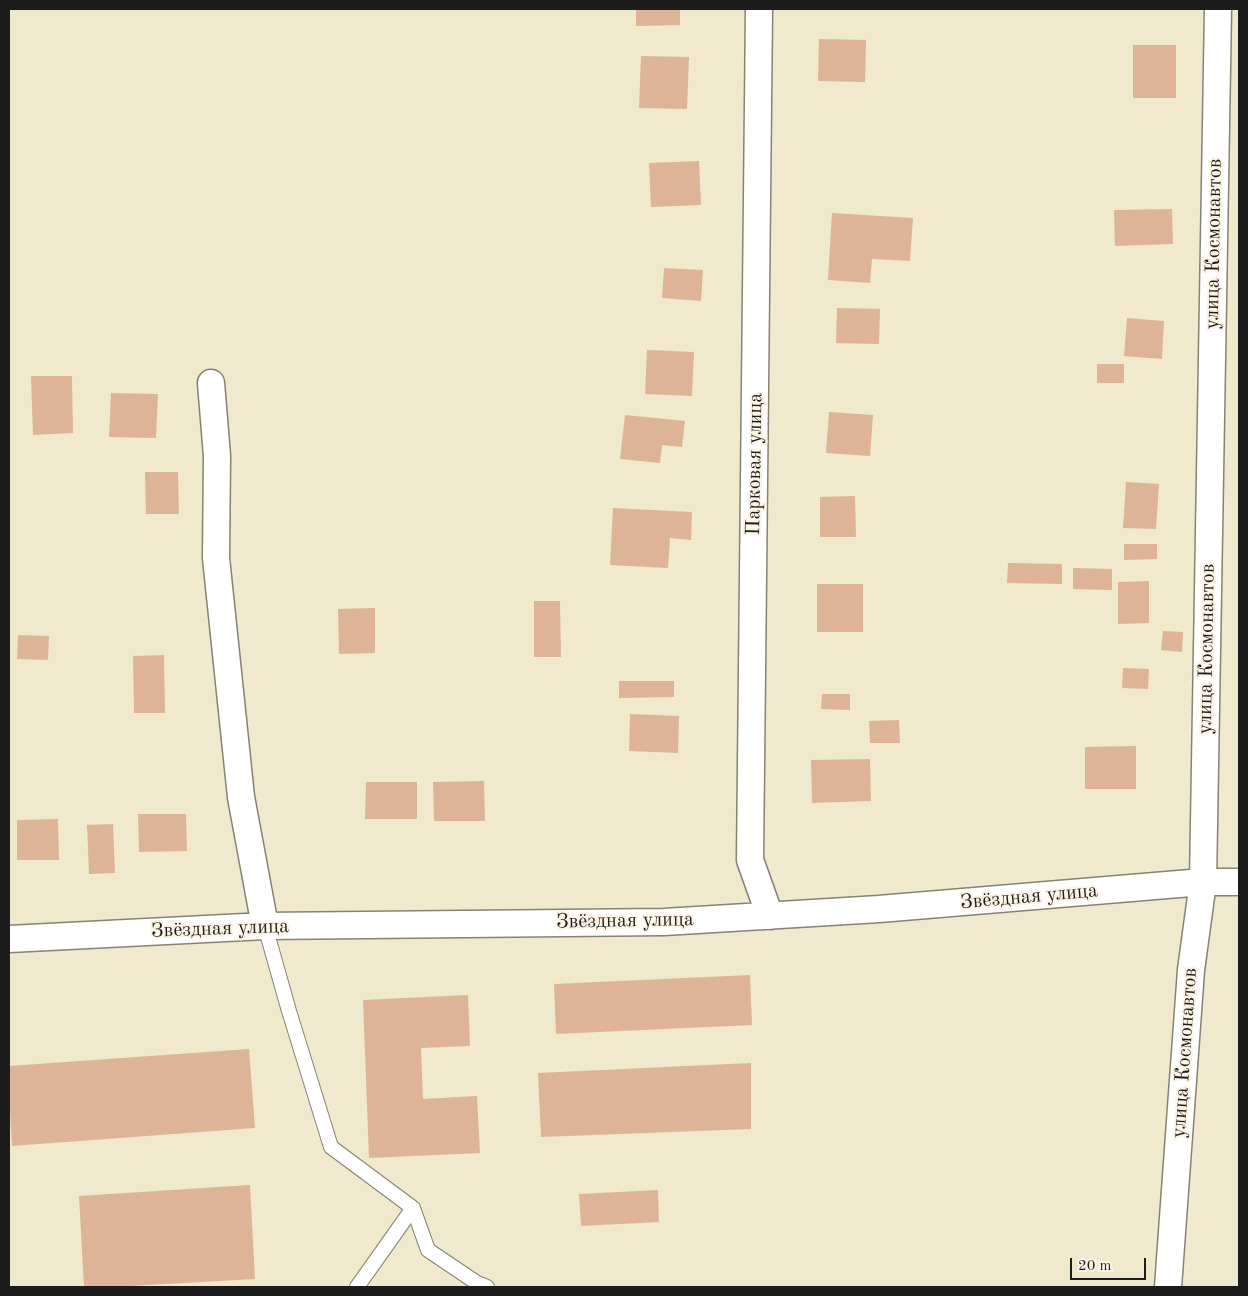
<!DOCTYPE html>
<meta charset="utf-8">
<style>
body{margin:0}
#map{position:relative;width:1248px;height:1296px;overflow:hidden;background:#f0e9cd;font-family:"Old Standard TT",serif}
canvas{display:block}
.frame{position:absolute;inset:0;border:10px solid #1c1c1c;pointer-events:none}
.scale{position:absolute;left:1070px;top:1258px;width:76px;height:22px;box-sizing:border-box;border:2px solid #1c1c1c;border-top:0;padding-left:6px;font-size:15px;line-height:18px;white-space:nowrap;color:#1c1c1c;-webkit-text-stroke:4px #fcf5e5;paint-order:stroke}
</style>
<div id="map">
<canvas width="1248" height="1296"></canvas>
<div class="frame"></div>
<div class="scale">20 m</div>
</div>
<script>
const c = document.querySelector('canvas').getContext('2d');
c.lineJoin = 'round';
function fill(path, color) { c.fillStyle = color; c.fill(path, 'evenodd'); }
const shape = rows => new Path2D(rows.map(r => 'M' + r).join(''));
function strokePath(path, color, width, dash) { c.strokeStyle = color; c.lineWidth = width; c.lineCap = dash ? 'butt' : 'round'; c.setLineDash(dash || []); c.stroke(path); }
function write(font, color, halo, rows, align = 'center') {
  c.font = font + ' "Old Standard TT",serif'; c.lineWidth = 4.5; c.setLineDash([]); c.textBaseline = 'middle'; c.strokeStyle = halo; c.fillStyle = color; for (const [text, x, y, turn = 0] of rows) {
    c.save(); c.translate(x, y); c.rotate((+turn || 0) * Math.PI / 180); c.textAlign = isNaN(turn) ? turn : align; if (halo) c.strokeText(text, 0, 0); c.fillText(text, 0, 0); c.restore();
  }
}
fill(shape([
 [636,9,680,9,680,25,636,26],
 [819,39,866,40,865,82,818,81],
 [1133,45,1176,45,1176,98,1133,98],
 [641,56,689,57,687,109,639,108],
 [699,161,701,205,651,207,649,163],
 [1172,209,1173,244,1115,246,1114,210],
 [832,213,913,218,910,261,872,259,870,283,828,280],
 [664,268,703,270,701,301,662,298],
 [837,308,880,309,879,344,836,343],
 [1127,318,1164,321,1162,359,1124,356],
 [647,350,694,352,692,396,645,394],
 [1097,364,1124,364,1124,383,1097,383],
 [31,376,72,376,73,433,33,435],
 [111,393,158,394,156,438,109,437],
 [829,412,873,415,870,456,826,453],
 [625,415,685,421,682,447,662,445,660,463,620,459],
 [145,472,178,472,179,514,146,514],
 [1126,482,1159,484,1156,529,1123,528],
 [855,496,856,537,820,537,820,497],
 [613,508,692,512,691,540,670,538,668,568,610,565],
 [1124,544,1157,544,1157,559,1124,560],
 [1008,563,1062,564,1062,584,1007,583],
 [1073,568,1112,569,1112,590,1073,589],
 [1149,581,1149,623,1118,624,1118,582],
 [817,584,863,584,863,632,817,632],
 [534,601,560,601,561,657,534,657],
 [375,608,375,653,339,654,338,609],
 [1163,631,1183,632,1182,652,1161,650],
 [18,635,49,636,48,660,17,659],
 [164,655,165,713,134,713,133,656],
 [1123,668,1149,669,1148,689,1122,688],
 [619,681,674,681,674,697,619,698],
 [822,694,850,694,850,710,821,709],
 [630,714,679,716,678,753,629,751],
 [899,720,900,743,870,743,869,721],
 [1136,746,1136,789,1085,789,1085,747],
 [870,759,871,801,812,803,811,760],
 [484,781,485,821,434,821,433,782],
 [366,782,417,782,417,819,365,819],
 [138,814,186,814,187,851,139,852],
 [58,819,59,860,17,860,17,820],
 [113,824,115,873,89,874,87,825],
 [750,975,752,1025,556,1034,554,984],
 [468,995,470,1046,421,1048,423,1099,477,1096,480,1153,369,1158,363,1000],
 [249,1049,255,1128,12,1146,9,1094,9,1066],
 [751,1063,751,1129,541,1137,538,1073],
 [250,1185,255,1279,112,1287,84,1287,79,1196],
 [658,1190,659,1222,581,1226,579,1194]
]), '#ddb498');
const lane = shape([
 [265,926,289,1011,331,1147,413,1208,428,1250,477,1283,487,1287],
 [357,1287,413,1208]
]);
const street = shape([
 [759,9,750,860,770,916],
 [211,383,217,456,216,558,241,797,265,926],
 [9,939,265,926,664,922,879,909,1203,882,1239,882],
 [1168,1287,1191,970,1203,882,1218,9]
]);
strokePath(lane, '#868274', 16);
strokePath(street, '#868274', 29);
strokePath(lane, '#fff', 14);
strokePath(street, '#fff', 26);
write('20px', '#1c1c1c', '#fcf5e5', [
 ["улица Космонавтов",1214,244,-89],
 ["Парковая улица",755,464,-89],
 ["улица Космонавтов",1207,649,-89],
 ["Звёздная улица",1029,897,-5],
 ["Звёздная улица",625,921,-1],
 ["Звёздная улица",220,929,-2],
 ["улица Космонавтов",1185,1053,-86]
]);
</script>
